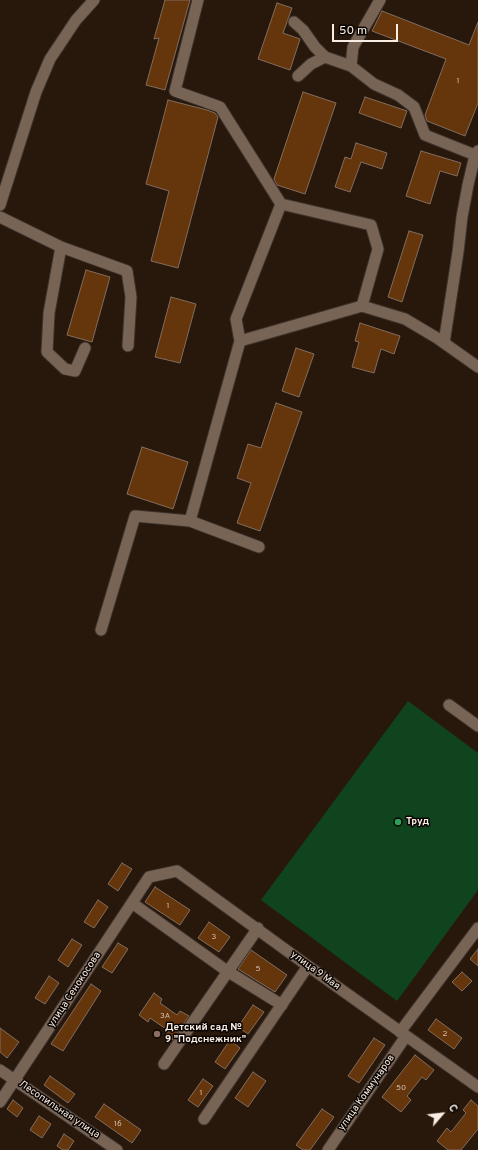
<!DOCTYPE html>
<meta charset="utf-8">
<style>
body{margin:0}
#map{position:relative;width:478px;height:1150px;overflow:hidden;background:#27180b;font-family:Overpass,sans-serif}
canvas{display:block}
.north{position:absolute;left:422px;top:1094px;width:40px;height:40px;-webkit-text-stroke:3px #0b0502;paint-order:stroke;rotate:62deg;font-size:11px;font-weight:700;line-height:16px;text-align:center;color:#f8ede4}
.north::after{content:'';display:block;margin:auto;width:14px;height:18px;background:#f8ede4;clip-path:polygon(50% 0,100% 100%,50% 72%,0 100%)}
.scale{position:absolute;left:332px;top:24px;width:66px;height:18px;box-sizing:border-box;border:2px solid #f8ede4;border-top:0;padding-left:5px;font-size:12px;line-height:14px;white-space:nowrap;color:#f8ede4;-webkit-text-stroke:3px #0b0502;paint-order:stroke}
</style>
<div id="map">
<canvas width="478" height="1150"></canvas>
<div class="north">С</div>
<div class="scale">50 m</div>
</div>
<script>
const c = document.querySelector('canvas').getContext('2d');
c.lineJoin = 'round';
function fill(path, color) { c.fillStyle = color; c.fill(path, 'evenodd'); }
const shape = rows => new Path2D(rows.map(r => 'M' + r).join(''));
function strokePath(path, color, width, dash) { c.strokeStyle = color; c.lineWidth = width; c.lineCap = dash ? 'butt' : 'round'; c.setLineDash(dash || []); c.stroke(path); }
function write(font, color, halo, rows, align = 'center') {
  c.font = font + ' Overpass,sans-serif'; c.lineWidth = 3; c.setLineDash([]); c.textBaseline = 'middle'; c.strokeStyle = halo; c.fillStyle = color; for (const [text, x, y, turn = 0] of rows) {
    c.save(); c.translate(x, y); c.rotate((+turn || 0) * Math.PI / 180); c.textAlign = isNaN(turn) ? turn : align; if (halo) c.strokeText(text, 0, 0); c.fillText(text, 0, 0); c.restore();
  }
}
fill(shape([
 [408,701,478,753,478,890,397,1001,261,900]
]), '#10441e');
const building = shape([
 [165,0,190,0,165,90,146,85,159,38,154,39,165,0],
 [277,3,292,8,283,33,300,39,290,70,258,59,277,3],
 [382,11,469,45,478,22,478,103,465,136,427,121,425,115,446,59,372,31,382,11],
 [303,92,336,103,305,194,277,185,274,179,303,92],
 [365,97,407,111,401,128,359,113,365,97],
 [168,100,207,110,215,113,218,117,178,268,151,261,169,191,146,184,168,100],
 [356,143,387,153,382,169,361,162,350,192,335,187,345,157,351,159,356,143],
 [421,151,461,163,457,176,440,171,430,204,406,196,421,151],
 [409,231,423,235,402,302,388,297,409,231],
 [86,270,110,277,92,342,67,335,86,270],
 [171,297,196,304,180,363,155,357,171,297],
 [360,323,400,336,394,354,381,349,374,373,352,367,359,342,355,341,360,323],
 [296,348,314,354,299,397,282,391,296,348],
 [276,403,302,412,260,531,237,523,251,483,237,478,248,444,261,448,276,403],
 [142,447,188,462,173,509,127,494,142,447],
 [122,863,132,869,118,891,108,884,122,863],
 [155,887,190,910,180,925,145,902,155,887],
 [98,900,108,907,94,928,84,922,98,900],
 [209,922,230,937,219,952,198,938,209,922],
 [72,939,82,945,68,967,58,960,72,939],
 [118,943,128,949,112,973,102,967,118,943],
 [478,949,478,966,470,959,478,949],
 [251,950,287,975,275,992,238,969,251,950],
 [462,972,472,981,462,991,452,982,462,972],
 [49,976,59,983,45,1004,35,998,49,976],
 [91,984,101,991,63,1051,51,1044,91,984],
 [154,993,162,999,160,1003,177,1015,180,1011,189,1016,172,1040,166,1035,169,1031,150,1018,148,1022,139,1015,154,993],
 [253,1005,264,1012,248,1034,238,1027,253,1005],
 [436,1019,462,1038,454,1049,428,1030,436,1019],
 [0,1028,19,1042,7,1058,0,1052,0,1028],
 [374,1038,385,1045,359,1083,348,1076,374,1038],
 [230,1040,240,1048,225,1069,215,1062,230,1040],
 [415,1055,434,1070,426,1080,422,1077,407,1096,411,1100,401,1112,382,1097,415,1055],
 [253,1072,266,1081,248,1107,235,1098,253,1072],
 [50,1076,75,1094,68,1103,44,1085,50,1076],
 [203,1079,213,1086,198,1107,188,1100,203,1079],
 [13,1100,23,1108,17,1117,7,1109,13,1100],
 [471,1100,478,1106,478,1129,461,1150,448,1150,437,1141,447,1128,451,1132,466,1113,463,1110,471,1100],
 [104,1104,141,1130,132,1143,95,1117,104,1104],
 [322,1109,334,1117,310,1150,303,1150,296,1145,322,1109],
 [39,1116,51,1124,42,1138,30,1130,39,1116],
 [64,1134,74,1141,68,1150,63,1150,57,1146,64,1134]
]);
fill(building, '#65350c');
strokePath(building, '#826d5f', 1);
const minor = shape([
 [198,0,175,91,220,107,281,204,236,319,240,341],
 [380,0,353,47,351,66,374,84,398,95,414,107,425,135,475,155],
 [294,22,303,30,315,47,325,57],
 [298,76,311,64,325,57,351,66],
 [281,204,371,225,378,249,362,306],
 [0,205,36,92,50,59,76,20,94,0],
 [0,217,61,247,127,271,131,297,128,346],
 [61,247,49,313,47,352,65,369,75,371,85,348],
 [444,343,458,252,462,217,468,185,475,155,478,151],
 [259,547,190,521,240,341,362,306,405,319,437,338,478,367],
 [101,630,135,516,190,521],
 [449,705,478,726],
 [132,903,227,971,282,1005],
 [400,1032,478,928],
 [164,1064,258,928],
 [0,1070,117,1150],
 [0,1102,149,877,177,871,308,966,478,1087],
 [204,1119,308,966],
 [328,1150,406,1036]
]);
strokePath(minor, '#3e332e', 13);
strokePath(minor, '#786455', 11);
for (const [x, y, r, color] of [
 [398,822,4,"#2e9e5b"],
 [157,1034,4,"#8d6e63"]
]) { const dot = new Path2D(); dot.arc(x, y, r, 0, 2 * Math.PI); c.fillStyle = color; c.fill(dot); strokePath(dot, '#0b0502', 1.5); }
write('8px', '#d3bfae', null, [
 ["1",458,81],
 ["1",168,906],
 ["3",214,937],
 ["5",258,969],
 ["3А",165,1016],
 ["2",445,1034],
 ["50",401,1088],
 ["1",201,1093],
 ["16",118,1124]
]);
write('bold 10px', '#f8ede4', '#0b0502', [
 ["Труд",406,822],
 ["Детский сад №",165,1028],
 ["9 \"Подснежник\"",165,1040]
], 'left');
write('10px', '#f8ede4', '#0b0502', [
 ["улица 9 Мая",315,971,36],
 ["улица Сенокосова",75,990,-57],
 ["улица Коммунаров",367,1093,-55],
 ["Лесопильная улица",59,1110,34]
]);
</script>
